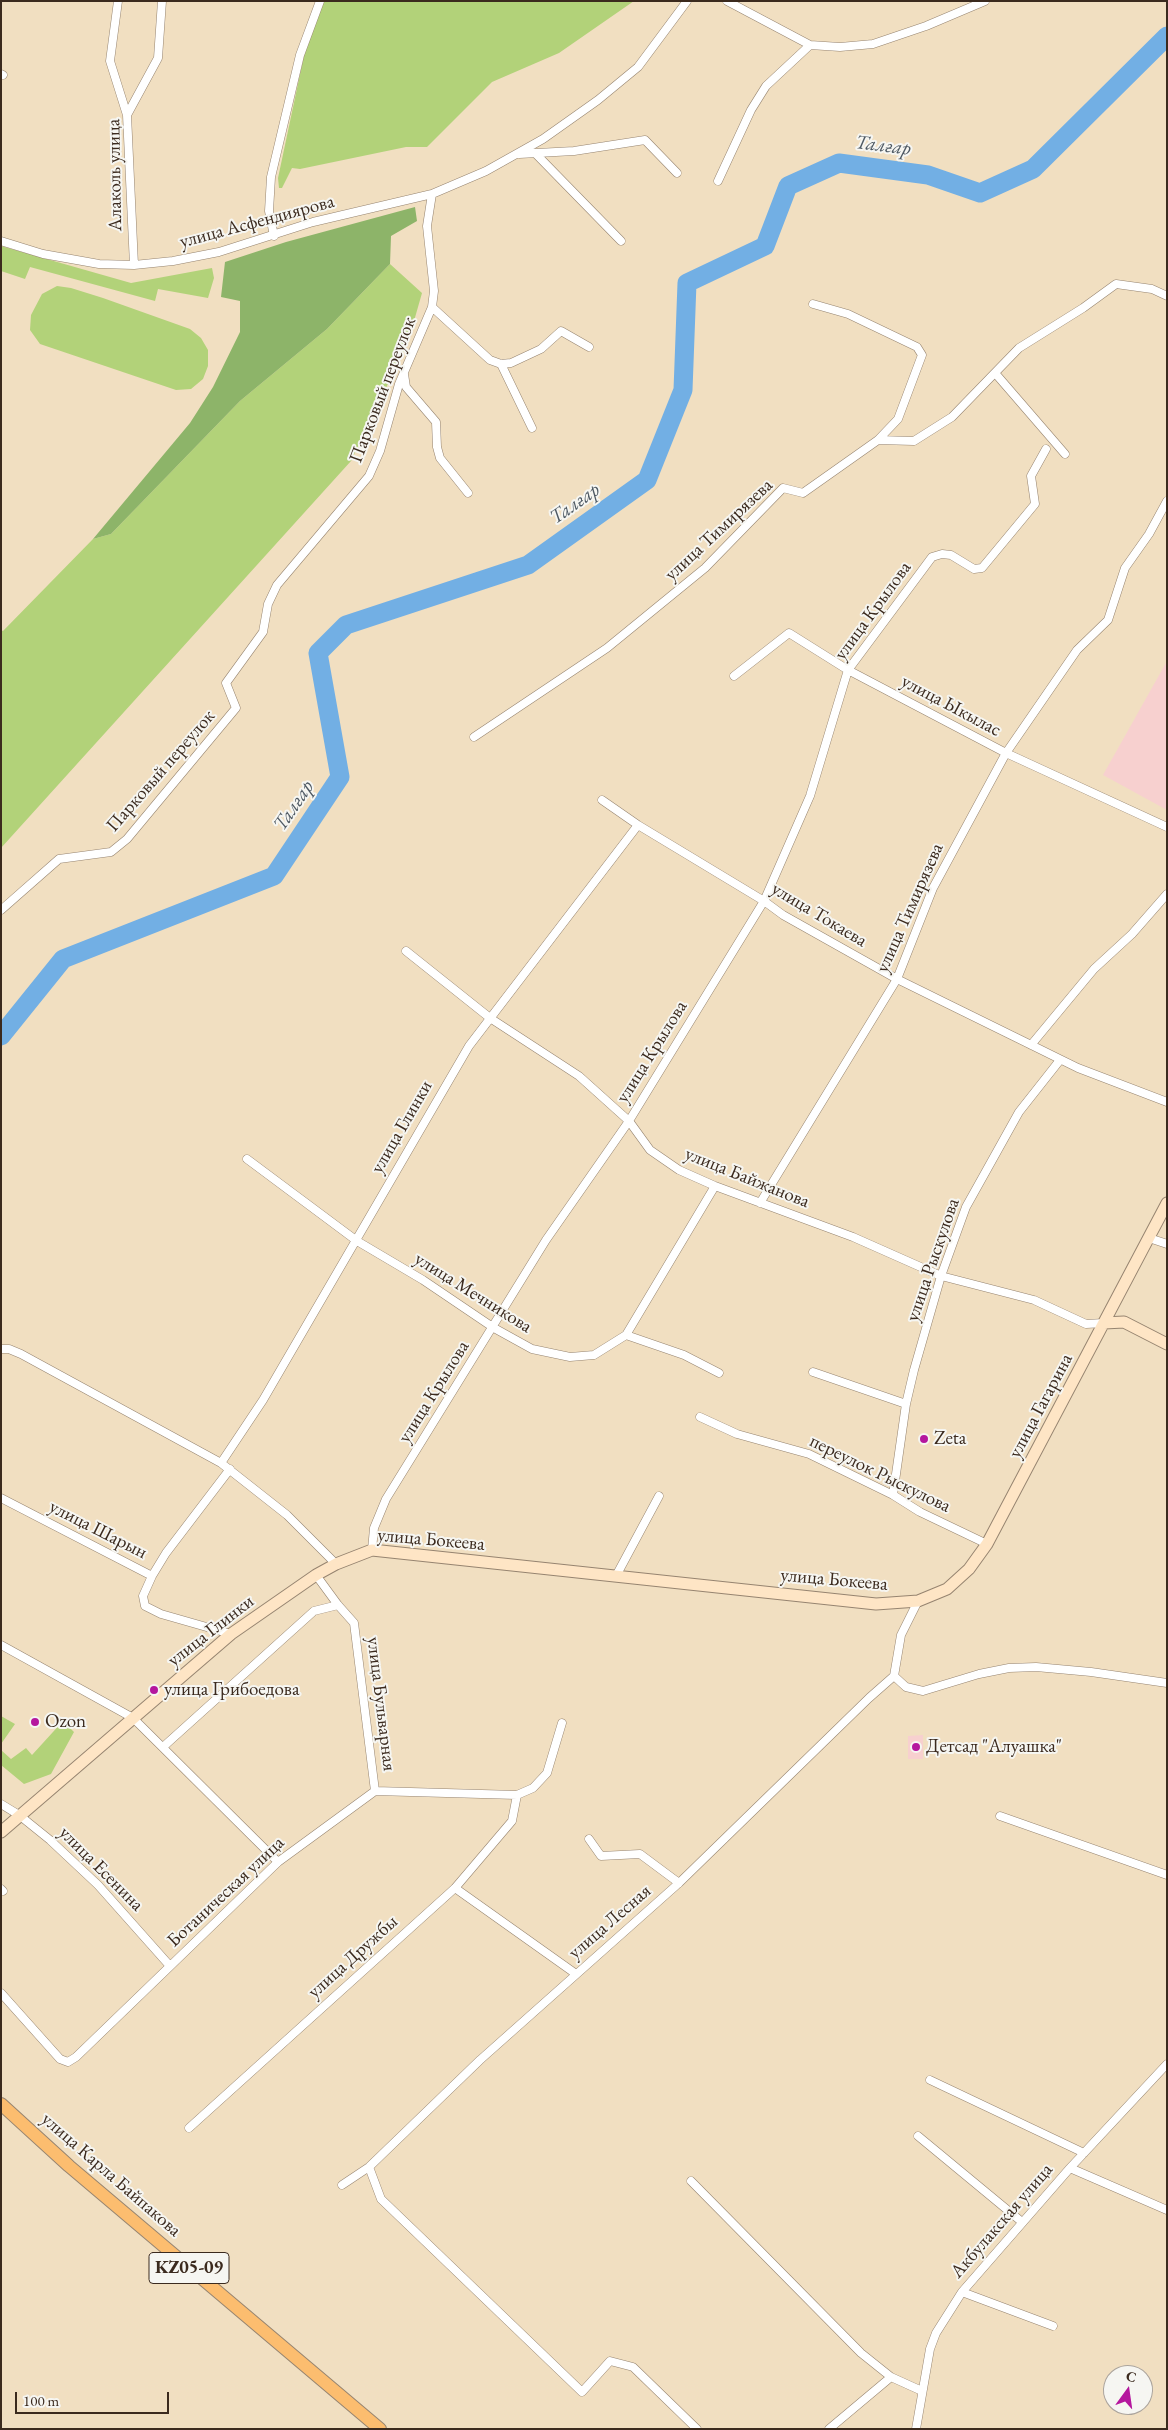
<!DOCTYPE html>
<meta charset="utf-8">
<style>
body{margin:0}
#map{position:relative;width:1168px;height:2430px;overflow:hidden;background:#f1dfc1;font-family:"EB Garamond",serif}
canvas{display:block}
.frame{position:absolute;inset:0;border:2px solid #3b2a1e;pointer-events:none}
.north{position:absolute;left:1103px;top:2365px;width:50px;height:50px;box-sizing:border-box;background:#f6f6f2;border:1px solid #aba49d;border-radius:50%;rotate:14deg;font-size:14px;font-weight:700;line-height:20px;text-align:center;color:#3b2a1e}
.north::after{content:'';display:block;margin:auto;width:18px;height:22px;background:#b5179e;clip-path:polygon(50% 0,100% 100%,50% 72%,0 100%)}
.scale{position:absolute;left:15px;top:2392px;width:154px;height:22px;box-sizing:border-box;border:2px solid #3b2a1e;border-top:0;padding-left:6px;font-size:15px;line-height:18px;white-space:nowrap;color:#3b2a1e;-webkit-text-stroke:4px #f6f6f2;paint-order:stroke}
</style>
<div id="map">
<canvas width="1168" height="2430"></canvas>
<div class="frame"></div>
<div class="north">С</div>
<div class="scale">100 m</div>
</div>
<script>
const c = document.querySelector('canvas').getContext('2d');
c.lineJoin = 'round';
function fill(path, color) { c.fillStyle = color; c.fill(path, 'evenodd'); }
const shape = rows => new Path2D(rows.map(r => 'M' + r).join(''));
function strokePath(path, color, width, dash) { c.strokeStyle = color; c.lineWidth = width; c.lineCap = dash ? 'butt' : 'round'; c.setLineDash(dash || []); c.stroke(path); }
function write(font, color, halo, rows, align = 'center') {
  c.font = font + ' "EB Garamond",serif'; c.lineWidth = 4; c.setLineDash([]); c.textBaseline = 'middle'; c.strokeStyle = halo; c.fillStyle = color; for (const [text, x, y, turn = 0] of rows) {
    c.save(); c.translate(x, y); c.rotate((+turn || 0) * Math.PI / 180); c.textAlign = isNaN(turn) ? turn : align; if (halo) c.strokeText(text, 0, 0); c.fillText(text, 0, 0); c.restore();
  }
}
fill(shape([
 [1167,661,1167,810,1103,775],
 [923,1735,923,1759,908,1759,908,1736]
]), '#f7d0cf');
fill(shape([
 [321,1,634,1,559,53,492,82,427,147,406,147,300,169,292,168,282,188,279,188,278,178,306,46],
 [1,246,131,283,212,268,214,278,208,298,158,289,155,301,30,267,25,279,1,271],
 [390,264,422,293,408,342,351,461,1,848,1,630,3,631,93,539,111,534,240,401,327,329],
 [57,286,71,288,103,298,190,329,201,338,208,350,208,366,203,379,191,389,176,390,40,344,30,330,31,315,42,294],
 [1,1716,15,1724,1,1744],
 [63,1721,74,1732,51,1774,24,1784,1,1765,1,1750,11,1759,26,1748,32,1755]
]), '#b2d279');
fill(shape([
 [415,207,417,221,391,236,390,264,327,329,240,401,111,534,93,539,190,423,213,387,240,332,240,301,221,297,225,262,286,242]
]), '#8db469');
strokePath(shape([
 [1,1036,63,959,274,876,340,777,318,653,346,625,528,565,647,480,683,390,687,283,765,246,788,186,839,163,928,175,980,193,1033,169,1167,36]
]), '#72afe4', 19);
const street = shape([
 [118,1,110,61,127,115],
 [727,1,810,45,840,47,873,44,926,26,985,1],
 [1,74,3,75],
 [535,153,621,241],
 [519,154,574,151,645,140,677,173],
 [718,181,751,110,766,86,810,45],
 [274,236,269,211,271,177,300,55,320,1],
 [1,241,43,254,99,264,134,265,173,261,219,252,313,222,432,194,486,171,543,139,598,100,638,67,687,1],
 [134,265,127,115,158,58,162,1],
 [813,304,848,314,917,347,922,355,898,419,878,440],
 [432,307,490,360,501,364,511,363,541,349,561,331,589,347],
 [501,364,532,428],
 [995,373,1065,454],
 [404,374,406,387,436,422,437,447,440,458,468,493],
 [734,676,789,633,848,670,1006,753,1167,827],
 [474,737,607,648,705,568,783,488,803,493,878,440,914,441,952,417,1019,348,1083,308,1116,284,1152,289,1167,296],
 [602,800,638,825,764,901,783,915,897,979,1078,1068,1167,1102],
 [1,910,59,859,111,852,127,839,236,708,226,683,263,632,268,604,277,585,369,476,380,451,399,384,432,307,434,291,427,226,432,194],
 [406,951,490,1018,579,1076,629,1121,650,1150,679,1170,715,1186,853,1237,941,1276,1034,1300,1086,1324,1104,1323],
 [1031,1045,1094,969,1132,934,1167,894],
 [247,1159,357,1241,423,1280,494,1328,532,1349,570,1357,594,1355,626,1335,715,1186],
 [760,1203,897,979,933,888,1006,753,1077,650,1108,620,1125,568,1149,534,1167,501],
 [1149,1238,1167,1244],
 [626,1335,684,1355,719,1373],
 [1,1349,9,1349,21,1354,221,1463,287,1515,336,1564],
 [813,1372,906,1404],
 [700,1417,737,1434,809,1454,893,1495,920,1512,987,1544],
 [221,1463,263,1400,469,1046,638,825],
 [230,1469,166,1553,152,1576,143,1596,145,1606,161,1614,231,1634],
 [893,1495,906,1404,914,1370,941,1276,966,1207,1019,1112,1060,1060],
 [1,1498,152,1576],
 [372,1550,374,1528,386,1499,546,1240,629,1121,764,901,810,796,848,670,932,557,942,554,951,555,974,569,982,568,1035,504,1031,476,1046,449],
 [316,1575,338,1605,354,1623,375,1791],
 [616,1576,659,1496],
 [918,1601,901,1635,894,1676,906,1687,923,1691,979,1674,1009,1668,1036,1667,1091,1672,1167,1683],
 [1,1645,133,1718,278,1862],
 [163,1747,314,1611,338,1605],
 [1,1804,19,1815,50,1840,98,1885,170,1966],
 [1000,1816,1167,1875],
 [589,1839,601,1856,640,1854,679,1883],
 [455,1888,576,1974],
 [1,1889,3,1891],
 [1,1993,60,2059,68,2062,76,2057,278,1862,375,1791,517,1795,533,1788,547,1773,562,1723],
 [930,2080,1084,2153],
 [189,2128,455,1888,512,1821,517,1795],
 [918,2136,1022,2222],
 [369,2167,381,2199,582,2392,610,2361,633,2367,697,2429],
 [1070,2168,1167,2210],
 [691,2181,861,2353,891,2377,922,2391],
 [342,2185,369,2167,480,2060,679,1883,869,1698,894,1676],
 [962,2292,1053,2326],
 [829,2429,891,2377],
 [916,2429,930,2349,936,2333,962,2292,1070,2168,1167,2064]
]);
const secondary = shape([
 [1104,1323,1124,1322,1167,1344],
 [1,1832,231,1634,316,1575,336,1564,372,1550,876,1604,918,1601,947,1589,969,1569,987,1544,1167,1203]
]);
const primary = shape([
 [1,2104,69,2166,380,2429]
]);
strokePath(street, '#968470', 9);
strokePath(secondary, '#968470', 13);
strokePath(primary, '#968470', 14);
strokePath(street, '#fff', 8);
strokePath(secondary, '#fee5c5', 11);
strokePath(primary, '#fcbd6f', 12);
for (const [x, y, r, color] of [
 [924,1439,5,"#b5179e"],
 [154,1690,5,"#b5179e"],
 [35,1722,5,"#b5179e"],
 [916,1747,5,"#b5179e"]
]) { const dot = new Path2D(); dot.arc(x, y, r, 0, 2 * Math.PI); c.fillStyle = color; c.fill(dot); strokePath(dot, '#f6f6f2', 2); }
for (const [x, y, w] of [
 [189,2268,80]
]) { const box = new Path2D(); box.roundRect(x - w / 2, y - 15.5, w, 31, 4); c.fillStyle = '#f6f6f2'; c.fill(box); strokePath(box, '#3b2a1e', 1); }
write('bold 18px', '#3b2a1e', null, [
 ["KZ05-09",189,2268]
]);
write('19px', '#3b2a1e', '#f6f6f2', [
 ["Алаколь улица",115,175,-91],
 ["улица Асфендиярова",257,222,-15],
 ["Парковый переулок",383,390,-69],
 ["улица Тимирязева",719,530,-43],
 ["улица Крылова",873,611,-54],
 ["улица Ыкылас",951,706,28],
 ["Парковый переулок",161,771,-49],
 ["улица Тимирязева",910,908,-66],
 ["улица Токаева",819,915,31],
 ["улица Крылова",652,1052,-58],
 ["улица Глинки",402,1127,-60],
 ["улица Байжанова",747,1178,22],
 ["улица Рыскулова",933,1260,-71],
 ["улица Мечникова",473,1293,32],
 ["улица Крылова",434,1392,-58],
 ["улица Гагарина",1041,1406,-62],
 ["переулок Рыскулова",880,1474,26],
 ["улица Шарын",98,1530,27],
 ["улица Бокеева",431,1540,5],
 ["улица Бокеева",834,1580,5],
 ["улица Глинки",211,1631,-38],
 ["улица Бульварная",381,1704,83],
 ["улица Есенина",101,1869,45],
 ["Ботаническая улица",226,1892,-43],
 ["улица Лесная",610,1922,-41],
 ["улица Дружбы",353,1957,-42],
 ["улица Карла Байпакова",111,2175,41],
 ["Акбулакская улица",1002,2221,-49]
]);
write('19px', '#3b2a1e', '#f6f6f2', [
 ["Zeta",934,1439],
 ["улица Грибоедова",164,1690],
 ["Ozon",45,1722],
 ["Детсад \"Алуашка\"",926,1747]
], 'left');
write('italic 20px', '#4e5963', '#f6f6f2', [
 ["Талғар",883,146,7],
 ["Талғар",575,504,-35],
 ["Талғар",294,806,-56]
]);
</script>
